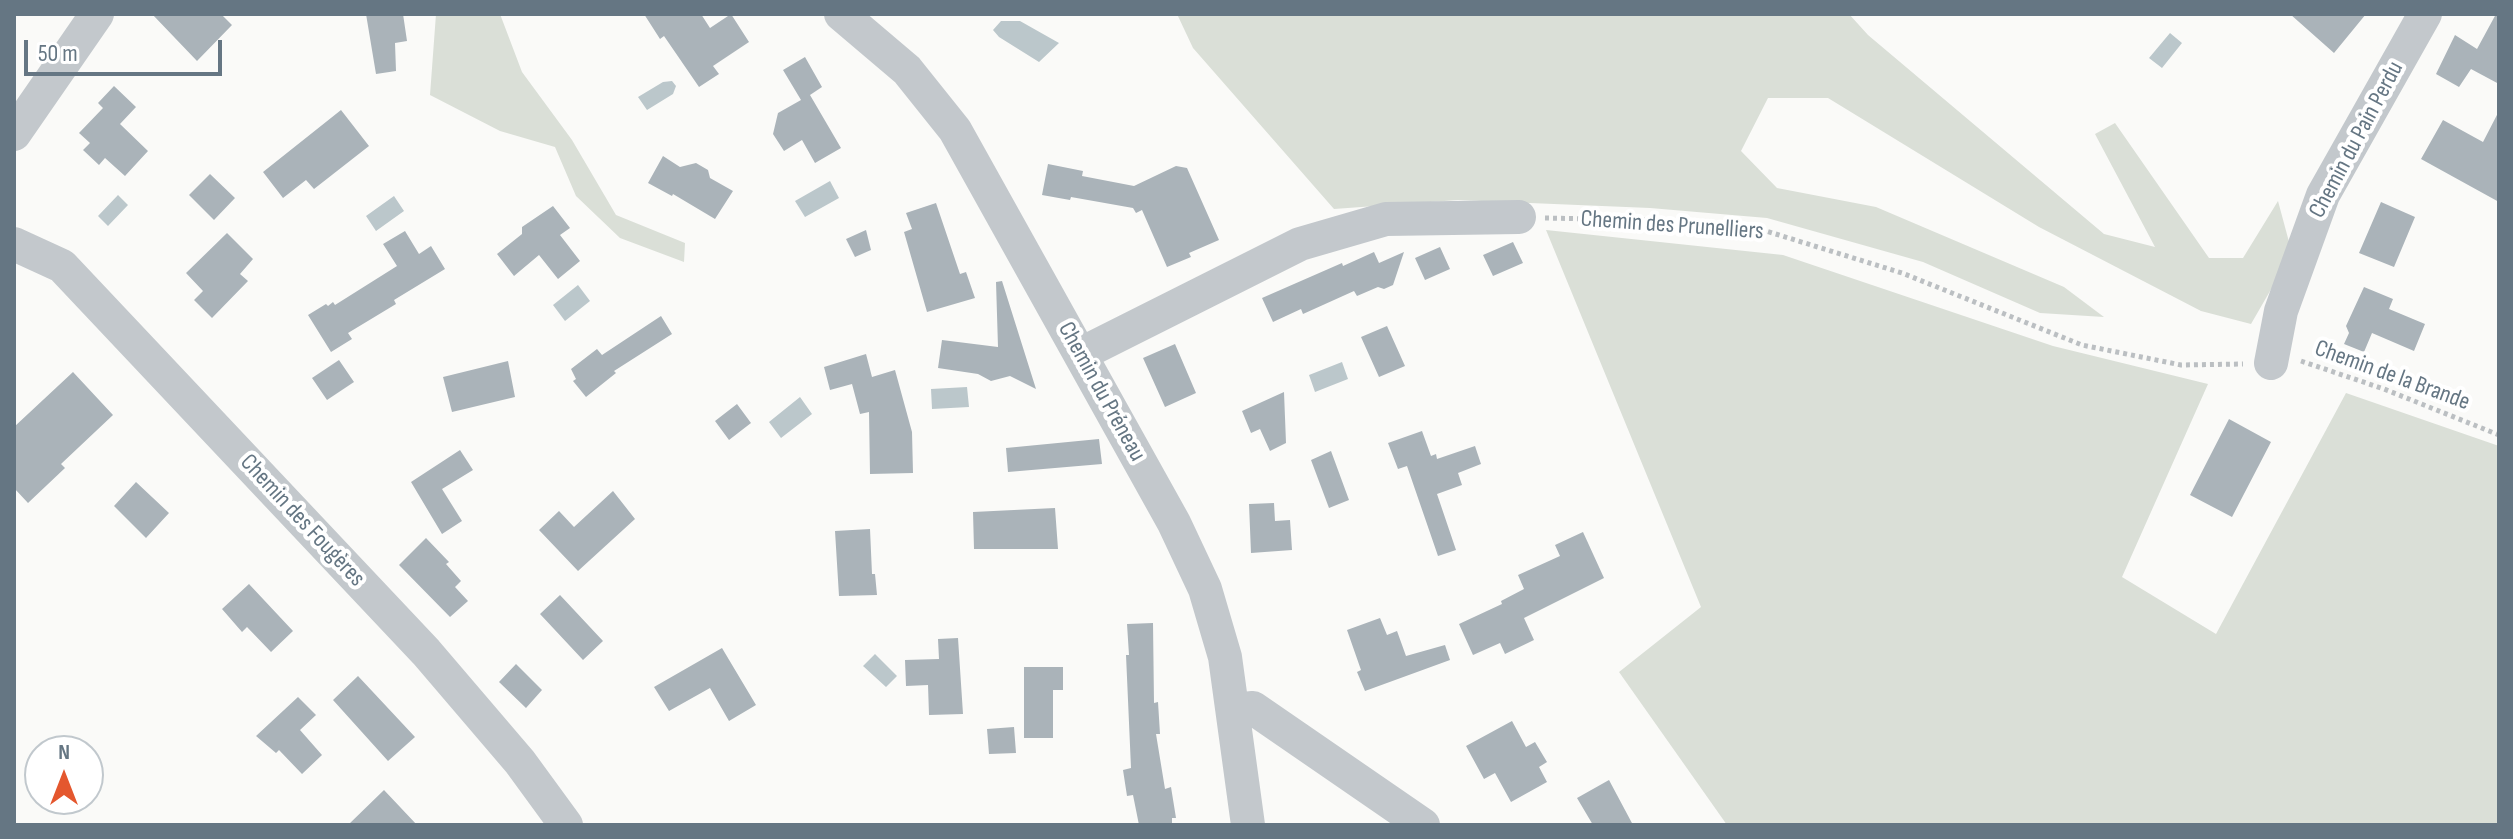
<!DOCTYPE html>
<meta charset="utf-8">
<style>
body{margin:0}
#map{position:relative;width:2513px;height:839px;overflow:hidden;background:#fafaf8;font-family:"Sofia Sans Condensed",sans-serif}
canvas{display:block}
.frame{position:absolute;inset:0;border:16px solid #657683;pointer-events:none}
.north{position:absolute;left:24px;top:735px;width:80px;height:80px;box-sizing:border-box;background:#fff;border:2px solid #c1c8cd;border-radius:50%;rotate:0deg;font-size:22px;font-weight:700;line-height:32px;text-align:center;color:#657683}
.north::after{content:'';display:block;margin:auto;width:28px;height:36px;background:#e4572e;clip-path:polygon(50% 0,100% 100%,50% 72%,0 100%)}
.scale{position:absolute;left:24px;top:40px;width:198px;height:36px;box-sizing:border-box;border:4px solid #657683;border-top:0;padding-left:10px;font-size:24px;line-height:28px;white-space:nowrap;color:#657683;-webkit-text-stroke:6px #fff;paint-order:stroke}
</style>
<div id="map">
<canvas width="2513" height="839"></canvas>
<div class="frame"></div>
<div class="north">N</div>
<div class="scale">50 m</div>
</div>
<script>
const c = document.querySelector('canvas').getContext('2d');
c.lineJoin = 'round';
function fill(path, color) { c.fillStyle = color; c.fill(path, 'evenodd'); }
const shape = rows => new Path2D(rows.map(r => 'M' + r).join(''));
function strokePath(path, color, width, dash) { c.strokeStyle = color; c.lineWidth = width; c.lineCap = dash ? 'butt' : 'round'; c.setLineDash(dash || []); c.stroke(path); }
function write(font, color, halo, rows, align = 'center') {
  c.font = font + ' "Sofia Sans Condensed",sans-serif'; c.lineWidth = 8; c.setLineDash([]); c.textBaseline = 'middle'; c.strokeStyle = halo; c.fillStyle = color; for (const [text, x, y, turn = 0] of rows) {
    c.save(); c.translate(x, y); c.rotate((+turn || 0) * Math.PI / 180); c.textAlign = isNaN(turn) ? turn : align; if (halo) c.strokeText(text, 0, 0); c.fillText(text, 0, 0); c.restore();
  }
}
fill(shape([
 [436,14,500,14,522,72,572,140,616,215,685,243,684,262,620,238,576,196,555,147,500,131,430,95],
 [1177,14,1849,14,1868,35,2104,234,2155,247,2095,134,2115,123,2209,258,2243,258,2278,201,2292,253,2251,324,2201,311,2039,227,1828,98,1768,98,1741,151,1777,188,1876,207,2064,287,2104,317,2040,313,1923,262,1767,218,1650,208,1458,200,1334,209,1193,48],
 [1546,230,1783,255,2053,346,2208,384,2122,577,2216,634,2346,393,2499,446,2499,825,1727,825,1619,672,1701,607]
]), '#dadfd7');
fill(shape([
 [1001,21,1020,21,1059,43,1039,62,999,37,993,30],
 [2170,33,2182,43,2162,68,2149,58],
 [672,81,676,86,673,94,647,110,638,97,663,82],
 [830,181,839,198,805,217,795,201],
 [118,195,128,205,108,226,98,216],
 [394,196,404,211,376,231,366,216],
 [578,285,590,301,565,321,553,305],
 [1342,362,1348,379,1315,392,1309,375],
 [967,387,969,407,932,409,931,389],
 [800,397,812,414,781,438,769,422],
 [875,654,897,676,886,687,863,666]
]), '#bbc7cb');
fill(shape([
 [152,14,221,14,232,25,197,61],
 [366,14,403,14,407,41,395,43,396,71,376,74],
 [644,14,701,14,710,28,731,14,749,42,713,66,719,74,699,87,664,36,660,39],
 [2290,14,2366,14,2334,53],
 [2496,14,2499,14,2499,84,2471,69,2459,87,2436,74,2455,35,2477,49],
 [805,57,822,87,810,95,841,148,815,163,802,140,784,151,773,134,778,113,801,100,783,70],
 [114,86,136,107,120,124,148,151,125,176,105,158,99,165,83,150,90,143,79,133,103,108,98,103],
 [341,110,369,146,314,189,306,180,283,198,263,172],
 [2499,111,2499,202,2421,159,2443,120,2483,142],
 [663,156,680,167,696,163,708,170,710,178,733,191,715,219,673,194,672,196,648,183],
 [1048,164,1083,171,1082,176,1134,186,1176,166,1187,168,1219,240,1189,253,1191,257,1167,267,1142,210,1136,213,1133,208,1071,197,1070,200,1042,195],
 [210,174,235,198,214,220,189,195],
 [2381,202,2415,217,2394,267,2359,253],
 [936,203,960,274,966,272,975,298,927,312,904,232,912,229,906,213],
 [553,206,570,228,560,235,580,261,558,279,539,255,514,276,497,254,522,234,522,227],
 [866,230,871,250,855,257,846,239],
 [405,231,419,254,431,246,445,269,394,300,396,304,348,333,352,339,331,352,308,315,326,304,328,306,333,302,335,305,397,266,383,244],
 [227,233,253,259,240,274,248,281,212,318,194,300,203,291,186,273],
 [1513,242,1523,263,1493,276,1483,255],
 [1440,247,1450,269,1425,280,1415,258],
 [1374,252,1379,263,1404,252,1393,285,1384,289,1378,287,1357,296,1354,291,1303,314,1301,309,1273,322,1262,298,1342,263,1343,266],
 [1002,281,1036,389,1010,376,991,381,978,374,938,368,942,340,998,347,996,282],
 [2364,287,2393,299,2389,309,2425,324,2414,351,2372,333,2364,352,2344,344,2349,333,2346,326],
 [661,316,672,334,614,371,616,373,586,397,573,381,576,379,571,369,597,349,602,355],
 [1387,326,1405,366,1379,377,1361,337],
 [1175,344,1196,393,1165,407,1143,358],
 [866,354,872,377,895,370,912,432,913,473,870,474,869,412,860,414,852,384,830,390,824,367],
 [339,360,354,382,327,400,312,378],
 [508,361,515,397,452,412,443,377],
 [73,372,113,415,61,464,65,468,28,503,14,488,14,427],
 [1284,392,1286,443,1270,451,1260,429,1251,433,1242,411],
 [737,404,751,423,729,440,715,421],
 [2229,419,2271,442,2232,517,2190,495],
 [1422,431,1431,456,1436,454,1437,459,1475,446,1481,464,1458,473,1462,485,1437,494,1456,550,1438,556,1407,466,1398,469,1388,443],
 [1099,439,1102,464,1008,472,1006,448],
 [460,450,473,470,442,489,462,521,442,534,411,482],
 [1331,451,1349,500,1329,508,1311,460],
 [136,482,169,513,146,538,114,506],
 [613,491,635,519,578,571,539,530,559,511,574,527],
 [1274,503,1275,521,1290,520,1292,550,1251,553,1249,504],
 [1055,508,1058,549,974,549,973,512],
 [870,529,872,574,875,574,877,595,839,596,835,531],
 [1583,532,1604,578,1524,618,1534,640,1505,654,1500,643,1473,655,1459,624,1502,604,1501,601,1524,589,1518,575,1560,556,1555,545],
 [426,538,449,562,446,564,461,581,455,587,468,601,450,617,399,565],
 [249,584,293,631,271,652,247,627,242,632,222,609],
 [560,595,603,641,583,660,540,614],
 [1380,618,1387,635,1397,631,1406,656,1445,645,1450,660,1365,691,1357,672,1361,670,1347,630],
 [1153,623,1154,703,1158,702,1160,734,1156,734,1165,789,1171,787,1176,818,1172,818,1172,825,1139,825,1133,795,1127,796,1123,770,1131,768,1126,655,1129,655,1127,624],
 [958,638,963,714,929,715,928,685,906,686,905,660,939,659,938,639],
 [722,648,756,705,729,721,710,688,669,711,654,687],
 [516,664,542,690,526,708,499,682],
 [1024,667,1063,667,1063,690,1053,690,1053,738,1024,738],
 [358,676,415,737,388,761,333,700],
 [298,697,316,715,300,730,322,755,302,774,279,750,276,753,256,736],
 [1512,721,1526,747,1535,742,1547,762,1539,767,1547,782,1511,802,1495,773,1484,779,1466,746],
 [1014,727,1016,753,989,754,987,729],
 [1609,780,1633,825,1593,825,1577,798],
 [384,790,417,825,348,825]
]), '#aab3b9');
strokePath(shape([
 [1545,218,1645,220,1753,227,1902,273,2082,345,2181,365,2243,364],
 [2301,361,2384,389,2499,435]
]), '#bbbfc2', 5, [4, 4]);
strokePath(shape([
 [841,14,907,70,955,130,1174,523,1205,589,1225,657,1248,825],
 [14,134,97,14],
 [14,244,62,266,426,652,520,762,566,825],
 [1081,354,1300,244,1386,219,1519,217],
 [2271,363,2281,311,2323,195,2425,14],
 [1234,710,1253,708,1423,825]
]), '#c3c8cc', 34);
write('24px', '#657683', '#fff', [
 ["Chemin du Pain Perdu",2357,140,-62],
 ["Chemin des Prunelliers",1672,226,4],
 ["Chemin de la Brande",2392,376,20],
 ["Chemin du Préneau",1101,392,61],
 ["Chemin des Fougères",302,521,47]
]);
</script>
